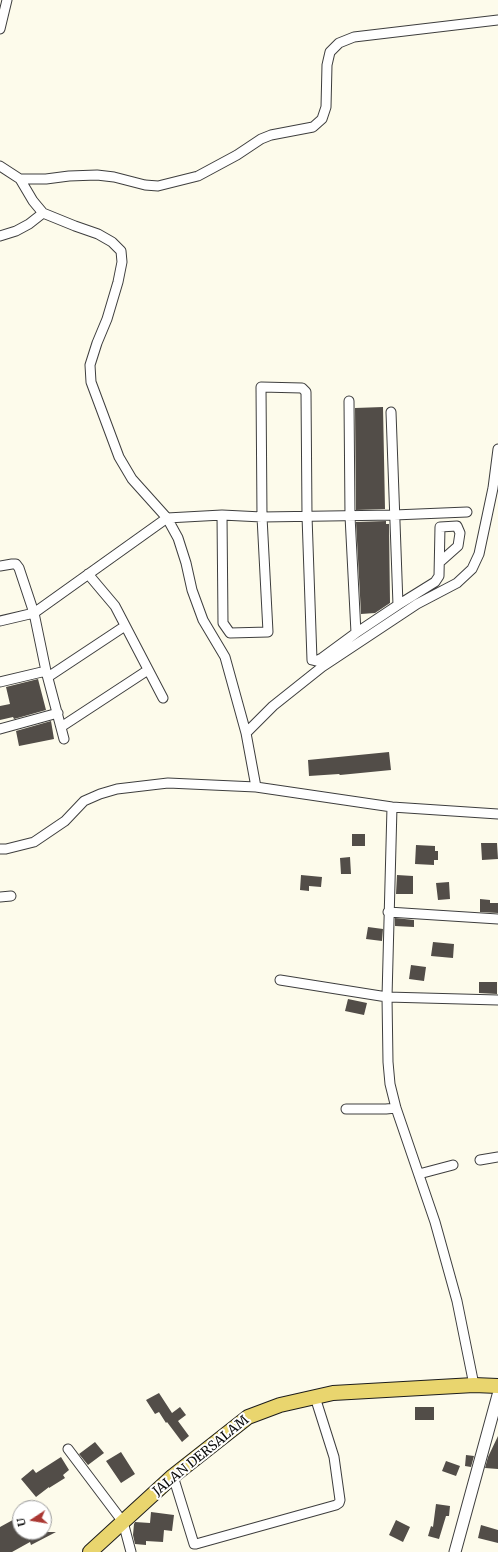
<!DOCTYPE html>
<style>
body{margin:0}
#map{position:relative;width:498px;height:1552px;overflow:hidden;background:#fdfbeb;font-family:Merriweather,serif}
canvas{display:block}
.north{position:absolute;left:12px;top:1500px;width:40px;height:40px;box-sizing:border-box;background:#fff;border:1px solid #9d9d9d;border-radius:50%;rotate:258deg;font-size:11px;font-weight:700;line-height:16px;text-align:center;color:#0b0b0b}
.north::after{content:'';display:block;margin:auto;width:14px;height:18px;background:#aa3733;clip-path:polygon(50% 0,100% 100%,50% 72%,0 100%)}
</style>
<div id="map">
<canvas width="498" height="1552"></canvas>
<div class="north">U</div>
</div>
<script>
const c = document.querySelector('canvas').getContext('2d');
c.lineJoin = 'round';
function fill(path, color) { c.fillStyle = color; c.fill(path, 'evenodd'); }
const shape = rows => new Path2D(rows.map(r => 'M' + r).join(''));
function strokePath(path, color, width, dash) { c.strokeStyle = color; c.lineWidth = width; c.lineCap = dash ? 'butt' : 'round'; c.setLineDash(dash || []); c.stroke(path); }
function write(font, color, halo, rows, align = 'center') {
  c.font = font + ' Merriweather,serif'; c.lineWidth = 4; c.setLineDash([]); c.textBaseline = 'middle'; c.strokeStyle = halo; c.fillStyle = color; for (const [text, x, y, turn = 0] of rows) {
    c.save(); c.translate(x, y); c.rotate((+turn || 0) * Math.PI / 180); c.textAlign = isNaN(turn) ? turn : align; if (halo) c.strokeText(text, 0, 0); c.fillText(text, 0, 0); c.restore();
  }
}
fill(shape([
 [383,407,385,509,356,510,355,408],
 [386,521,386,524,389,524,390,603,375,613,361,614,356,522],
 [38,679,46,710,14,719,13,717,0,720,0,706,10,704,6,687],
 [51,721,54,739,19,746,16,731],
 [389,752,391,770,340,775,339,774,309,776,308,760],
 [352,834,365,834,365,846,352,846],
 [481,843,497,843,498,859,482,860],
 [416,845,435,846,435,851,438,851,438,860,434,860,434,865,415,864],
 [350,857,351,874,341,874,340,858],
 [301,875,322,877,321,887,309,886,309,891,300,890],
 [397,875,413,876,413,894,396,894],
 [449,882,450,899,438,900,436,883],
 [480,899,490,900,490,903,498,903,498,913,480,912],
 [395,918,414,920,414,927,395,926],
 [368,927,383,929,382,941,366,939],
 [433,942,454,944,453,958,431,956],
 [411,965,426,967,424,981,409,979],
 [479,982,497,982,497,994,479,993],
 [348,999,367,1003,364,1015,345,1011],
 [159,1393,172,1413,180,1407,186,1415,178,1421,189,1436,182,1442,167,1422,166,1423,159,1412,155,1414,146,1400],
 [415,1407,434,1407,434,1420,415,1420],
 [498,1436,498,1469,485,1468,488,1457],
 [95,1442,104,1453,88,1465,79,1454],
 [121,1452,135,1474,121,1483,106,1461],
 [466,1455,474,1456,471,1467,465,1466],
 [61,1457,69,1470,63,1475,65,1478,49,1488,49,1487,36,1497,21,1479,33,1469,36,1473],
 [446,1461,460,1466,456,1476,442,1471],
 [436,1504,450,1506,449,1516,446,1516,439,1539,428,1536,431,1526,433,1527],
 [151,1512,174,1515,172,1531,164,1530,163,1542,146,1541,146,1545,135,1544,133,1535,134,1524,135,1522,150,1523],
 [20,1516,20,1532,56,1532,31,1545,30,1542,12,1552,0,1552,0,1527],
 [396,1520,410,1527,403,1542,389,1535],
 [481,1525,498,1530,498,1543,478,1538]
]), '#524d48');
const minor = shape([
 [0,29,7,0],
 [0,166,20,179,33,201,43,213,75,226,98,234,112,242,121,251,122,262,118,282,107,319,97,343,90,365,91,382,119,457,132,479,167,518,178,538,186,563,192,590,203,620,225,657,246,733,256,787,168,783,117,789,100,794,84,801,65,821,34,842,6,849,0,849],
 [20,179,46,179,69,176,97,175,114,177,145,185,158,186,198,176,237,155,261,139,271,135,313,127,322,119,326,107,327,65,330,52,339,43,354,37,498,20],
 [0,236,16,231,29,224,43,213],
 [391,412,398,605,435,582,439,576,440,527,457,526,460,533,458,546,440,562],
 [222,515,223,623,230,633,268,632,262,517,261,387,302,388,306,392,307,516,312,660,316,661,322,658,356,633,350,516,349,401],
 [0,566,12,564,16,564,19,568,34,613,46,671,64,739],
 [88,574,115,606,163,698],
 [0,621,34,613,167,518,222,515,262,517,394,515,467,512],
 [356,633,398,605],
 [48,677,125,626],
 [0,682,46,671],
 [61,727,148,670],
 [0,729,58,713],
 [246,733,273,706,322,667,417,604,457,583,472,569,479,554,493,488,498,449],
 [256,787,392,807,498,814],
 [392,807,387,997,388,1062,390,1084,396,1108,435,1222,457,1301,474,1385],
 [0,897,11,896],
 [388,912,498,919],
 [280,980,387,997,498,1000],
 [346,1109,386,1109,396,1108],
 [480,1160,498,1157],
 [419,1174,453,1165],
 [68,1449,123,1522,131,1552],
 [173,1476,194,1544,196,1544,336,1505,339,1503,340,1500,334,1457,315,1397]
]);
const tertiary = shape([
 [455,1552,498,1395]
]);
const primary = shape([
 [90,1552,173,1476,248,1417,280,1405,333,1393,474,1385,498,1386]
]);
strokePath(minor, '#3e3e3e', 11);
strokePath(tertiary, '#3e3e3e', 13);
strokePath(primary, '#1c1c1c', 16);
strokePath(minor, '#fff', 9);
strokePath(tertiary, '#fff', 11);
strokePath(primary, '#e9d56e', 14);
write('13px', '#0b0b0b', '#fff', [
 ["JALAN DERSALAM",201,1456,-39]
]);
</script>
